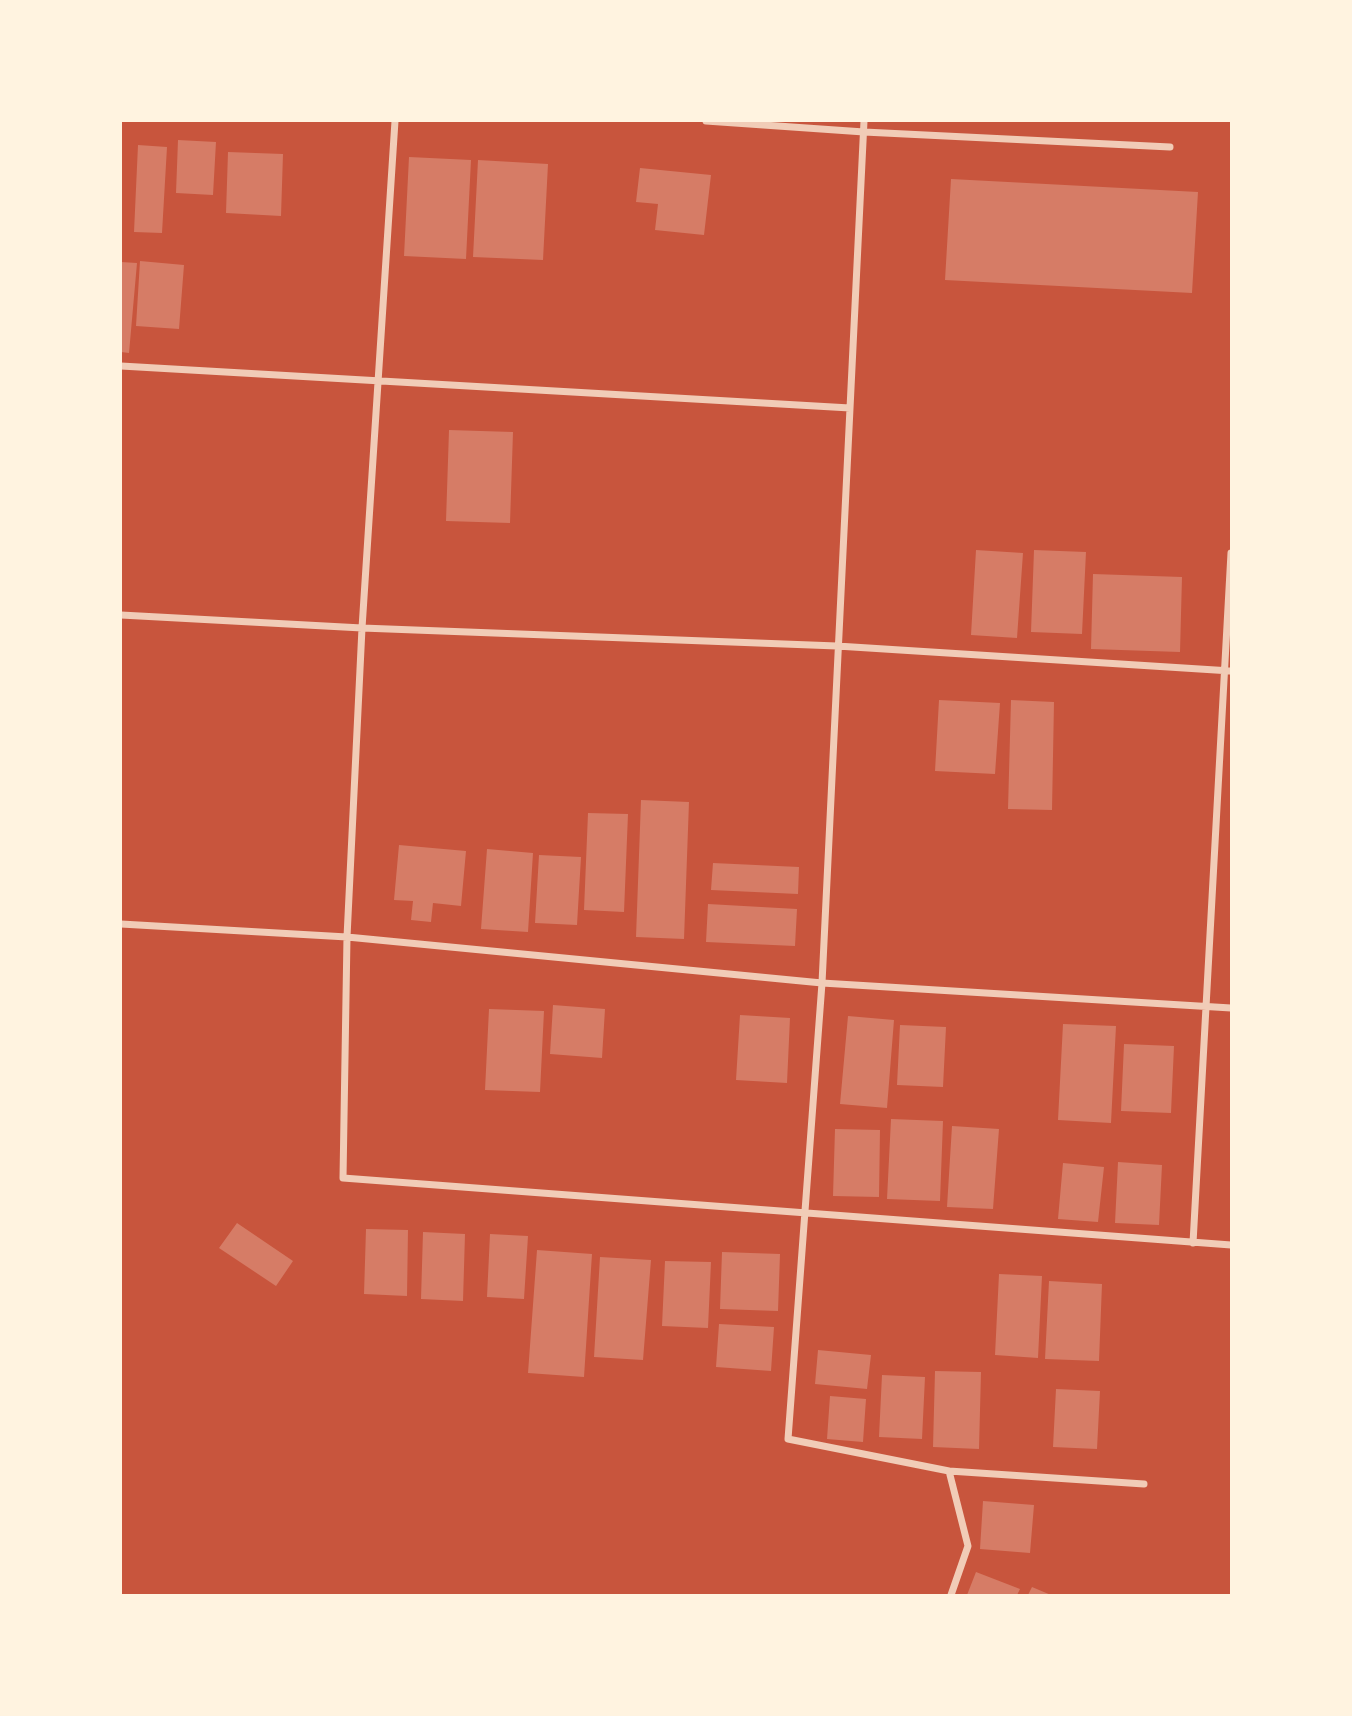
<!DOCTYPE html>
<style>
body{margin:0}
#map{position:relative;width:1352px;height:1716px;overflow:hidden;background:#c8553d;font-family:Montserrat,sans-serif}
canvas{display:block}
.frame{position:absolute;inset:0;border:122px solid #fff3e0;pointer-events:none}
</style>
<div id="map">
<canvas width="1352" height="1716"></canvas>
<div class="frame"></div>
</div>
<script>
const c = document.querySelector('canvas').getContext('2d');
c.lineJoin = 'round';
function fill(path, color) { c.fillStyle = color; c.fill(path, 'evenodd'); }
const shape = rows => new Path2D(rows.map(r => 'M' + r).join(''));
function strokePath(path, color, width, dash) { c.strokeStyle = color; c.lineWidth = width; c.lineCap = dash ? 'butt' : 'round'; c.setLineDash(dash || []); c.stroke(path); }
fill(shape([
 [178,140,216,142,213,195,176,193],
 [138,145,167,147,162,233,134,232],
 [228,152,283,154,281,216,226,213],
 [409,157,471,160,466,259,404,256],
 [478,160,548,164,543,260,473,257],
 [640,168,711,175,704,235,655,230,658,204,636,202],
 [951,179,1198,192,1192,293,945,280],
 [140,261,184,265,179,329,136,326],
 [121,262,137,263,129,353,121,352],
 [449,430,513,432,510,523,446,521],
 [976,550,1023,553,1017,638,971,635],
 [1034,550,1086,552,1082,634,1031,632],
 [1093,574,1182,577,1180,652,1091,649],
 [939,700,1000,703,995,774,935,771],
 [1011,700,1054,702,1052,810,1008,809],
 [641,800,689,802,684,939,636,937],
 [588,813,628,814,624,912,584,910],
 [399,845,466,851,461,906,433,903,431,922,411,920,413,901,394,900],
 [487,849,533,853,528,932,481,929],
 [539,855,581,857,577,925,535,923],
 [713,863,799,867,798,894,711,890],
 [708,904,797,909,795,946,706,942],
 [553,1005,605,1009,602,1058,550,1054],
 [489,1009,544,1011,540,1092,485,1090],
 [740,1015,790,1018,787,1083,736,1080],
 [848,1016,894,1020,887,1108,840,1104],
 [1063,1024,1116,1026,1111,1123,1058,1120],
 [900,1025,946,1027,943,1087,897,1085],
 [1124,1044,1174,1046,1171,1113,1121,1111],
 [891,1119,943,1121,940,1201,887,1199],
 [952,1126,999,1129,993,1209,947,1207],
 [835,1129,880,1130,879,1197,833,1196],
 [1118,1162,1162,1165,1159,1225,1115,1223],
 [1063,1163,1104,1167,1098,1222,1058,1219],
 [237,1223,293,1261,276,1286,219,1248],
 [366,1229,408,1230,407,1296,364,1294],
 [423,1232,465,1234,463,1301,421,1299],
 [490,1234,528,1236,524,1299,487,1297],
 [537,1250,592,1254,584,1377,528,1373],
 [722,1252,780,1254,778,1311,720,1309],
 [600,1257,651,1260,643,1360,594,1357],
 [665,1261,711,1262,708,1328,662,1326],
 [999,1274,1042,1276,1038,1358,995,1355],
 [1049,1281,1102,1284,1099,1361,1045,1359],
 [719,1324,774,1327,771,1371,716,1367],
 [818,1350,871,1355,867,1389,815,1384],
 [935,1371,981,1372,979,1449,933,1447],
 [882,1375,925,1377,922,1439,879,1437],
 [1056,1389,1100,1391,1097,1449,1053,1447],
 [830,1396,866,1399,863,1442,827,1439],
 [983,1501,1034,1505,1030,1553,980,1549],
 [976,1572,1020,1589,1017,1595,967,1595],
 [1032,1587,1051,1595,1028,1595]
]), '#d67c66');
strokePath(shape([
 [395,121,362,628,347,937,343,1178,1231,1245],
 [706,121,864,132,1170,147],
 [864,121,822,983,788,1439,949,1471,968,1546,951,1595],
 [121,366,850,408],
 [121,615,362,628,837,646,1231,671],
 [121,924,347,937,822,983,1231,1008],
 [1193,1243,1231,553],
 [949,1471,1144,1484]
]), '#f1ccb7', 7);
</script>
